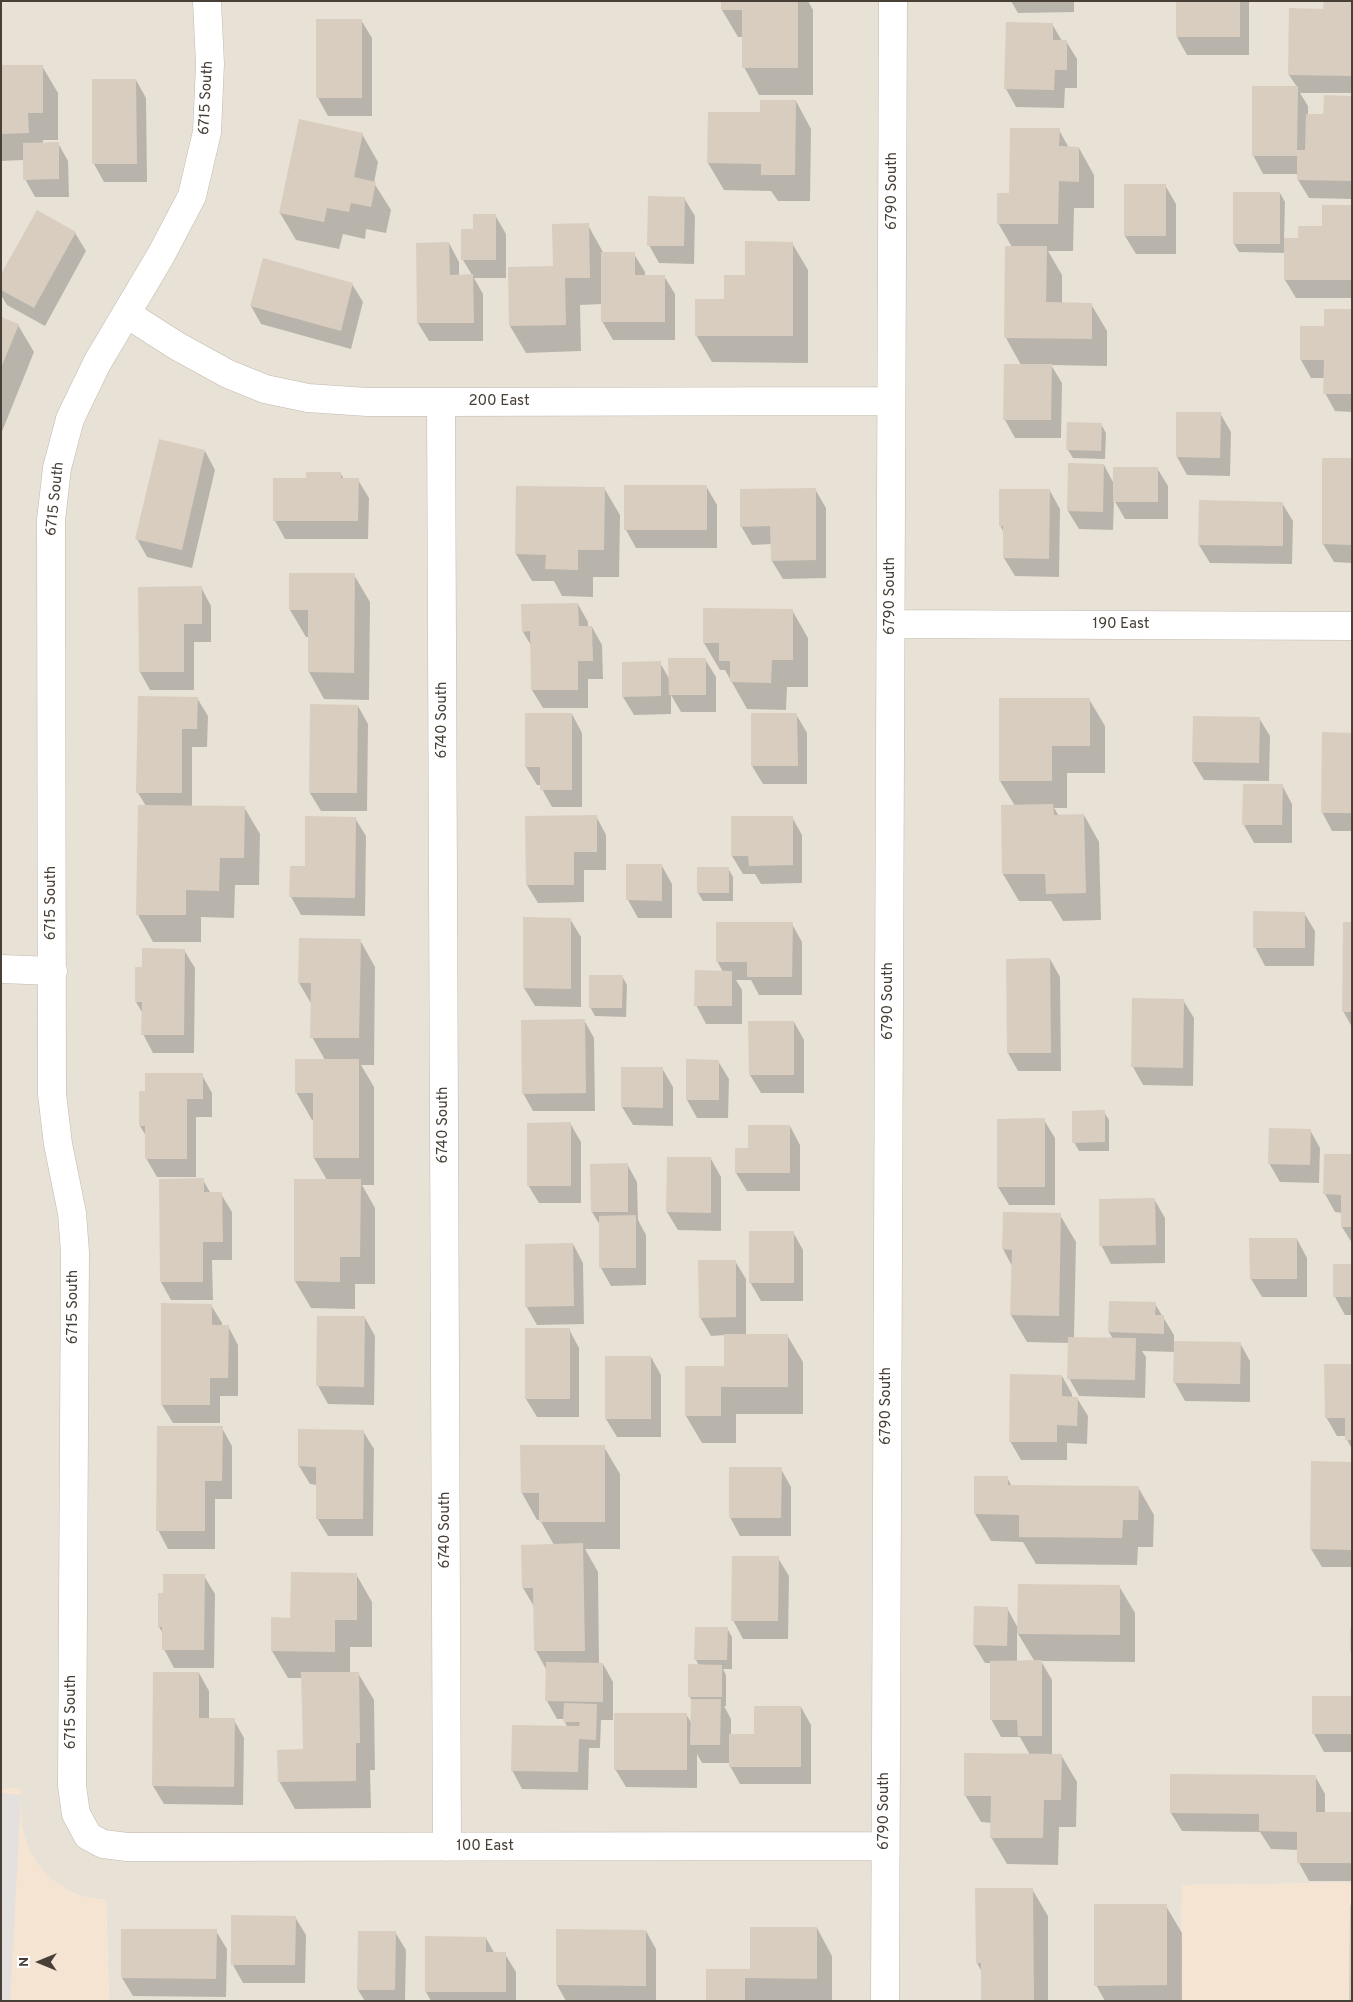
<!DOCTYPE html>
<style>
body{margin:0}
#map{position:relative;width:1353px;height:2002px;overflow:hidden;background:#f4efe8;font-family:Overpass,sans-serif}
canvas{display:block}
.frame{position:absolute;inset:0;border:2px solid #484037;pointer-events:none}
.north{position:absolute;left:15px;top:1937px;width:50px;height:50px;-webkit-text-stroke:4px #fff;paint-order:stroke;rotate:270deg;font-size:14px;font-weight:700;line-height:20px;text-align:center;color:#484037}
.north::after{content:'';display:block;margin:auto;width:18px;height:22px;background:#484037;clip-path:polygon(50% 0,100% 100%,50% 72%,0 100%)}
</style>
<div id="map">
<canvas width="1353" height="2002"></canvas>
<div class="frame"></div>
<div class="north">N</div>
</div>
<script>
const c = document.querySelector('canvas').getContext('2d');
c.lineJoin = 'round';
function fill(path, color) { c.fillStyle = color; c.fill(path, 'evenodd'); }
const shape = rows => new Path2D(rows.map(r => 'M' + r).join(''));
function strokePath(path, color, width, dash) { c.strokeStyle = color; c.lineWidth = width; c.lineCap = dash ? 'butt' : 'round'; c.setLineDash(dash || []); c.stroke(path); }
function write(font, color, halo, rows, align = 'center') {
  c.font = font + ' Overpass,sans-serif'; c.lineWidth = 4.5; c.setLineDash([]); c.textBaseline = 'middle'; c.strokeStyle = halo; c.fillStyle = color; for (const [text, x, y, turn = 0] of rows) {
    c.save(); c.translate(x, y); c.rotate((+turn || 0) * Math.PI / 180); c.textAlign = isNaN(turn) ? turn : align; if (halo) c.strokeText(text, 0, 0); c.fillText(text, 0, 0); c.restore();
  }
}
fill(shape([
 [1,1,1352,1,1352,1883,1182,1885,1181,2001,109,2001,106,1900,84,1897,69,1891,51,1879,39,1866,29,1851,22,1827,20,1789,1,1789]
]), '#e8e1d6');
fill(shape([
 [20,1788,22,1827,29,1851,39,1866,51,1879,69,1891,84,1897,106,1900,109,2001,1,2001,1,1789],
 [1352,1883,1352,2001,1181,2001,1182,1885]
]), '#f6e4d3');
fill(shape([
 [1,1793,21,1795,10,2001,1,2001]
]), '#e3e0dd');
fill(shape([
 [722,1,808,1,813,10,813,95,759,95,744,67,744,37,738,37,722,10],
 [1011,1,1074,1,1074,12,1018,13],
 [1177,1,1249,1,1249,55,1187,55,1177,37],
 [1352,1,1352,93,1300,93,1308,106,1308,116,1325,116,1352,97,1352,199,1309,198,1298,180,1298,174,1263,174,1253,155,1297,87,1289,75],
 [318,20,361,20,372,38,372,116,328,116,318,98],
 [1052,24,1062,41,1066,41,1077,59,1077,88,1065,88,1064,108,1016,107,1006,89],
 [1,66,42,66,58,93,58,140,43,140,43,143,58,143,68,161,69,197,35,197,25,179,24,160,1,161],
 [93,80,136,80,146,98,147,182,104,182,94,164],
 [796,101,811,129,810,201,778,201,771,191,724,190,708,163,761,114],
 [1059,130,1069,148,1079,148,1094,175,1094,208,1074,208,1073,251,1048,251,1062,275,1062,304,1091,304,1107,331,1107,366,1051,365,1062,383,1061,438,1015,438,1005,420,1021,365,1006,338,1012,247,998,223,1011,194],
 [362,134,378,162,374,183,391,210,386,233,366,229,365,239,343,234,339,249,296,240,280,213],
 [1165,185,1176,204,1176,254,1136,254,1125,236],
 [1280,193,1285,202,1284,239,1299,240,1323,228,1352,206,1352,298,1296,298,1285,280,1285,253,1239,252,1234,244],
 [684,198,695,216,694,264,659,263,649,245],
 [495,215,506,234,506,278,474,278,483,294,483,341,429,341,418,323,449,243,459,262,459,276,472,275,463,260],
 [588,225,604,254,634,254,645,272,645,276,664,276,675,294,675,340,613,340,602,321,602,304,580,305,581,351,526,353,510,326],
 [75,233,86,251,45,326,7,305,1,295,1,277],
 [792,243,808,270,808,363,712,362,696,335,746,277],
 [352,284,363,302,351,349,261,324,251,306],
 [1352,310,1352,412,1335,411,1325,393,1325,378,1311,378,1301,360,1325,328],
 [1,318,18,325,34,352,1,434],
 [1220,413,1231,432,1230,476,1187,475,1177,457],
 [1101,424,1106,433,1105,459,1073,458,1068,450],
 [205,451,215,470,192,568,147,557,137,539],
 [1324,460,1352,460,1352,563,1334,562,1323,544],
 [1104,465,1114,484,1157,468,1168,486,1168,519,1125,519,1114,500,1113,530,1079,529,1068,511],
 [340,473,344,479,358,480,369,498,368,539,285,539,275,521,307,479],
 [706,486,717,505,717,548,636,548,626,530],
 [604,488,620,515,619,577,593,577,593,597,562,596,554,581,532,581,516,554],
 [815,489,826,508,826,578,783,579,772,561,772,544,752,545,741,526],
 [1050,491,1060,509,1059,577,1015,576,1004,558,1004,533,1000,525],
 [1282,503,1293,521,1292,564,1210,563,1199,545],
 [354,575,370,602,369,700,324,699,309,672,309,637,306,637,290,610],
 [201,587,211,606,211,642,194,642,194,690,150,690,140,672],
 [578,604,588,622,588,627,592,627,602,645,603,679,588,679,588,708,543,708,532,690,532,647,523,632],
 [792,610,808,638,808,687,787,687,786,710,747,709,725,670,720,670,704,643],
 [705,659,716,677,716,712,681,712,671,695,671,714,634,715,623,697,660,663,670,680],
 [197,698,208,716,207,747,192,747,192,807,244,807,260,834,259,885,235,885,234,918,201,917,201,942,153,942,138,915,146,806,138,793],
 [1089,699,1105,726,1105,773,1067,773,1067,808,1054,808,1059,816,1084,815,1099,842,1101,920,1063,921,1051,901,1019,901,1003,874,1002,806,1015,806,1000,781],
 [358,706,368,724,367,811,321,811,310,793],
 [572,714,582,733,582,807,552,807,542,789,542,785,537,785,526,767],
 [796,714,807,733,807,784,763,784,752,766,752,715],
 [1259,718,1270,736,1269,781,1204,780,1193,762],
 [1352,734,1352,831,1332,831,1322,812],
 [1282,785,1292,804,1292,843,1254,843,1244,825],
 [596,816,606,835,606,870,584,870,584,902,538,903,527,885],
 [732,817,792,817,802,835,802,883,761,884,755,874,743,874,732,856],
 [355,818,366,836,365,916,301,915,291,897,306,867],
 [662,866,672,884,672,918,638,918,628,900],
 [728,868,733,877,733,901,703,901,698,893],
 [1304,913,1315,931,1314,966,1265,966,1255,947],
 [524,919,570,919,581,937,581,1007,535,1006,524,988],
 [1352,923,1352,1027,1343,1011],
 [792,924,802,942,802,995,759,995,751,980,736,980,742,990,742,1024,706,1024,696,1005,723,972,717,961],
 [300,940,360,940,375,967,374,1065,361,1065,374,1087,374,1185,362,1185,375,1208,375,1284,355,1284,355,1309,311,1308,295,1281,296,1180,327,1180,314,1158,314,1120,312,1120,296,1092,325,1060,312,1037,312,1005,299,983],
 [184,950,195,968,194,1053,153,1053,143,1034,143,1014,136,1002,143,968],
 [1050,959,1060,977,1061,1071,1018,1071,1008,1053],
 [622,976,627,985,626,1017,595,1016,590,1007],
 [1133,999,1183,1000,1194,1018,1193,1086,1143,1085,1133,1067],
 [584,1020,594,1038,595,1111,533,1111,523,1093],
 [750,1022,794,1022,804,1040,804,1093,761,1093,750,1075],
 [718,1061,729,1079,728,1118,697,1118,687,1100],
 [622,1068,662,1068,673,1087,673,1126,633,1125,622,1107],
 [202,1075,212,1093,212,1117,196,1117,196,1177,157,1177,146,1158,146,1136,140,1126,147,1092],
 [1104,1112,1109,1120,1109,1151,1079,1151,1074,1142],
 [1044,1120,1055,1138,1055,1205,1009,1205,998,1187],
 [570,1123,581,1142,581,1203,539,1203,528,1185],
 [790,1126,800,1145,800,1191,747,1191,736,1173,749,1149],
 [1310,1130,1320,1148,1319,1183,1280,1182,1269,1163],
 [1325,1155,1352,1155,1352,1243,1342,1227,1342,1213,1335,1212,1325,1194],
 [668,1159,711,1159,721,1177,721,1231,678,1230,667,1212],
 [627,1164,637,1182,638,1220,646,1235,646,1285,611,1286,601,1268,600,1225,592,1212],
 [203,1180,211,1194,221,1194,232,1212,232,1260,212,1260,213,1300,171,1300,161,1282],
 [1154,1199,1165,1218,1165,1263,1111,1264,1101,1245],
 [1004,1213,1060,1215,1076,1242,1074,1338,1113,1339,1109,1332,1155,1304,1174,1335,1174,1342,1240,1343,1250,1361,1250,1402,1185,1401,1175,1383,1175,1352,1142,1351,1146,1357,1145,1398,1079,1396,1069,1378,1069,1343,1027,1342,1011,1315,1012,1266,1003,1249],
 [793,1232,803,1250,803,1301,761,1301,750,1282],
 [1297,1239,1307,1258,1307,1297,1262,1297,1251,1279],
 [573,1244,583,1263,584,1324,537,1325,526,1306],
 [735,1261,746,1279,746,1335,787,1335,803,1362,803,1414,736,1414,736,1443,702,1443,686,1416,725,1367,725,1335,711,1336,700,1317],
 [1352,1265,1352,1315,1345,1315,1335,1297],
 [211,1305,222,1323,222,1326,228,1326,238,1345,238,1396,220,1396,220,1423,173,1423,162,1405],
 [365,1318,375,1336,374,1405,328,1404,318,1386],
 [569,1329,579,1348,579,1417,537,1417,526,1399],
 [651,1357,661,1375,661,1437,617,1437,606,1419],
 [1352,1365,1352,1449,1347,1440,1347,1436,1337,1436,1326,1417],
 [1062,1376,1072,1394,1072,1398,1077,1398,1088,1416,1087,1444,1067,1443,1067,1460,1021,1460,1010,1441],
 [222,1428,232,1446,232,1499,215,1499,215,1549,168,1549,158,1530],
 [299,1431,363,1431,374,1449,373,1536,328,1536,317,1518,317,1485,310,1484,299,1466],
 [604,1447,620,1474,620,1549,585,1549,598,1572,599,1664,603,1664,613,1682,613,1720,601,1720,600,1748,589,1748,588,1790,522,1789,512,1770,567,1727,564,1719,557,1719,547,1701,547,1671,536,1651,535,1608,523,1588,554,1545,540,1520,537,1520,522,1493],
 [1352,1463,1352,1653,1352,1567,1322,1567,1311,1549],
 [781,1469,791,1487,791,1536,740,1536,730,1517],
 [1007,1477,1012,1487,1138,1487,1154,1515,1153,1547,1138,1547,1137,1565,1036,1564,1023,1542,991,1541,975,1514],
 [778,1558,789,1576,788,1639,743,1639,733,1620],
 [356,1574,372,1602,372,1647,350,1647,350,1673,358,1673,374,1700,375,1770,370,1770,371,1808,295,1809,279,1781,304,1751,303,1678,288,1678,272,1651,272,1619,292,1619],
 [204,1576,215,1594,214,1668,174,1668,164,1649,164,1635,159,1627,159,1595],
 [1119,1586,1135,1613,1135,1662,1041,1661,1052,1680,1052,1755,1061,1755,1077,1782,1076,1827,1059,1827,1058,1865,1007,1864,991,1837,992,1823,981,1822,965,1795,1030,1755,1020,1737,1001,1737,991,1719,991,1663,985,1663,974,1645,1007,1608,1018,1628],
 [1017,1632,1035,1662,1017,1662],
 [727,1628,732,1637,732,1669,723,1669,726,1675,726,1706,724,1706,731,1719,731,1735,755,1735,801,1707,811,1725,811,1784,740,1784,730,1766,730,1763,702,1763,697,1754,697,1788,626,1787,615,1769,686,1714,692,1724,692,1702,690,1697,699,1666,696,1660],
 [199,1673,209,1691,209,1719,234,1720,244,1738,243,1805,164,1804,153,1786],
 [1352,1678,1352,1755,1352,1752,1324,1752,1314,1734,1352,1697],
 [1315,1776,1325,1794,1325,1813,1352,1813,1352,1881,1309,1881,1299,1863,1299,1850,1271,1849,1260,1832,1182,1831,1171,1813],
 [976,1889,1032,1889,1048,1916,1048,2001,982,2001,982,1972,977,1963],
 [1166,1906,1182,1933,1182,2001,1105,2001,1096,1985],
 [295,1917,306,1935,305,1983,243,1983,233,1965],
 [817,1928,832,1956,832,2001,707,2001],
 [122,1930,216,1931,227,1949,226,1997,133,1996,122,1978],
 [646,1931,656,1949,656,2001,566,2001,557,1985],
 [395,1932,406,1950,405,2001,365,2001,358,1990],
 [486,1938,495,1954,505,1954,516,1972,516,2001,431,2001,426,1992]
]), '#0003');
fill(shape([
 [721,1,798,1,798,68,742,68,742,10,721,10],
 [1176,1,1240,1,1240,37,1176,37],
 [1324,1,1352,1,1352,76,1288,75,1289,8,1323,9],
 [316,19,362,19,362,98,316,98],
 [1006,22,1053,23,1053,40,1067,40,1067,70,1055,70,1054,90,1004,89],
 [1,65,43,65,43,113,28,113,29,133,1,134],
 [92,79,136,79,137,164,92,164],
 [1252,86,1298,86,1297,150,1305,150,1306,114,1323,114,1324,95,1352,96,1352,181,1297,180,1297,156,1252,156],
 [760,100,796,100,795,175,761,175,761,164,707,163,708,112,760,112],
 [299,119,363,133,354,177,376,182,371,207,351,203,349,212,327,208,324,222,279,213],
 [1010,128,1060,128,1059,146,1079,147,1079,182,1059,181,1058,224,997,224,997,193,1009,193],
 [59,142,59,179,23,180,23,143],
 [1124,184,1166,184,1166,236,1124,236],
 [1233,192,1280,192,1280,244,1233,244],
 [648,196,685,197,684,246,647,246],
 [1322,205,1352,205,1352,280,1284,280,1284,238,1298,238,1298,226,1322,226],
 [37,210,76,232,34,308,1,290,1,274],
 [473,214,496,214,496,260,461,260,461,229,473,229],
 [589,223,590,278,565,278,566,325,509,326,508,267,553,266,552,224],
 [745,241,793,242,793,336,695,336,695,299,724,299,724,275,745,275],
 [449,242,450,275,473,274,474,323,417,323,416,243],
 [1005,246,1047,246,1046,302,1092,303,1092,339,1004,338],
 [601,252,635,252,635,275,665,275,665,322,601,322],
 [263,258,353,283,341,331,250,306],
 [1324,309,1352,309,1352,394,1323,394,1324,360,1300,360,1300,326,1324,326],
 [1,317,19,324,1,368],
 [1004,364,1052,364,1051,420,1003,420],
 [1176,412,1221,412,1220,458,1176,457],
 [1067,422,1102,423,1101,451,1066,450],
 [159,439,205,450,182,550,135,539],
 [1322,458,1352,458,1352,545,1322,544],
 [1068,463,1104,464,1103,512,1067,511],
 [1113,467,1158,467,1158,502,1113,502],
 [306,472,341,472,341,478,359,478,358,521,273,521,273,478,306,478],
 [624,485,707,485,707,530,624,530],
 [516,486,605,487,604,550,578,550,578,570,545,569,546,555,515,554],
 [816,488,816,560,771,561,770,526,740,527,740,489],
 [999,489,1050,489,1049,559,1003,558,1003,526,999,526],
 [1199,500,1283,502,1283,546,1198,545],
 [289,573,355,573,354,673,308,672,308,610,289,610],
 [202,586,202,624,184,624,184,672,139,672,138,587],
 [578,603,579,626,592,626,593,661,578,661,578,690,531,690,530,631,522,632,521,604],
 [703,608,793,609,793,660,772,660,771,683,730,682,730,661,719,661,719,643,703,643],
 [668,658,706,658,706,695,669,695],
 [661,661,661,696,622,697,622,662],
 [138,696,198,697,197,729,182,729,182,793,136,793],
 [999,698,1090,698,1090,746,1052,746,1052,781,999,781],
 [310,704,358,705,357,793,309,793],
 [525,713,572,713,572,790,540,790,540,767,525,767],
 [751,713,797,713,798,766,751,766],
 [1193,716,1260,717,1259,763,1192,762],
 [1322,732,1352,733,1352,813,1321,813],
 [1243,784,1283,784,1282,825,1242,825],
 [1053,804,1054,815,1084,814,1086,893,1046,894,1045,874,1002,874,1001,805],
 [138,805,245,806,244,858,220,858,219,891,186,890,186,915,136,915],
 [597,815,597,852,574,852,574,885,526,885,525,816],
 [305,816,356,817,355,898,289,897,290,866,305,866],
 [731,816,793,816,793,865,749,866,748,856,731,856],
 [626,864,662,864,662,901,626,900],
 [697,867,729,867,729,893,697,893],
 [1253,911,1305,912,1305,948,1253,948],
 [523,917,571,918,571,989,523,988],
 [716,922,793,922,792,977,747,977,747,962,716,962],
 [1343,922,1352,922,1352,1012,1342,1012],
 [299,938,361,939,359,1038,310,1038,311,983,298,983],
 [142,948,185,949,184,1035,141,1035,142,1002,135,1002,135,967,142,967],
 [1050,958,1051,1053,1007,1053,1006,959],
 [695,970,732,971,732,1006,694,1006],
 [589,975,623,975,622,1008,589,1008],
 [1132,998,1184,999,1183,1068,1131,1067],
 [585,1019,586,1093,522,1094,521,1020],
 [748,1021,794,1021,794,1075,749,1075],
 [295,1059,359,1059,359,1158,313,1158,313,1093,295,1093],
 [686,1059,719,1060,719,1100,686,1100],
 [621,1067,663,1067,663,1108,621,1107],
 [145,1073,203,1073,203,1099,187,1099,187,1159,145,1159,145,1126,139,1126,139,1091,145,1091],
 [1105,1110,1105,1142,1072,1143,1072,1111],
 [1045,1118,1045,1187,997,1187,997,1119],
 [571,1122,571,1186,527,1186,527,1123],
 [748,1125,790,1125,790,1173,735,1173,735,1148,748,1148],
 [1269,1128,1311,1129,1310,1165,1268,1164],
 [1324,1154,1352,1154,1352,1227,1341,1227,1341,1195,1323,1194],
 [667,1157,711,1157,711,1213,666,1212],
 [628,1163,628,1212,591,1212,590,1164],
 [204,1178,204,1192,222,1192,223,1242,203,1242,203,1282,160,1282,159,1179],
 [294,1179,361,1179,360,1257,340,1257,340,1282,294,1281],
 [1155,1198,1156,1245,1099,1246,1099,1199],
 [1003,1212,1061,1213,1059,1316,1010,1315,1012,1250,1002,1249],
 [636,1215,636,1268,599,1268,599,1216],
 [749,1231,794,1231,794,1283,749,1283],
 [1249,1238,1297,1238,1297,1279,1250,1279],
 [573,1243,574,1306,525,1307,525,1244],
 [698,1260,736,1260,736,1317,699,1318],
 [1333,1264,1352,1264,1352,1297,1333,1297],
 [1109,1301,1156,1302,1155,1315,1164,1315,1164,1334,1108,1332],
 [161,1303,212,1304,212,1325,229,1325,228,1378,210,1378,210,1405,161,1405],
 [317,1316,365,1316,364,1387,316,1386],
 [525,1328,570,1328,570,1399,525,1399],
 [724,1334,788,1334,788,1387,721,1387,721,1416,685,1416,685,1366,724,1366],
 [1068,1337,1136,1338,1135,1380,1067,1379],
 [1174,1341,1241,1342,1240,1384,1173,1383],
 [605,1356,651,1356,651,1419,605,1419],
 [1324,1364,1352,1364,1352,1440,1345,1440,1345,1418,1325,1418],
 [1010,1374,1062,1375,1062,1396,1078,1397,1077,1426,1057,1425,1057,1442,1009,1442],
 [157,1426,223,1426,222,1481,205,1481,205,1531,156,1531],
 [298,1429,364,1430,363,1519,316,1519,316,1467,298,1466],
 [520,1445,605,1445,605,1522,539,1522,539,1493,521,1493],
 [1311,1461,1352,1462,1352,1550,1310,1549],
 [729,1467,782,1467,781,1518,729,1518],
 [974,1476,1008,1476,1008,1485,1139,1486,1138,1520,1123,1520,1122,1538,1019,1537,1019,1515,974,1514],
 [583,1543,585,1651,534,1651,533,1588,522,1588,521,1545],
 [732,1556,779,1556,778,1621,731,1621],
 [291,1572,357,1573,357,1620,335,1620,335,1652,271,1651,271,1617,290,1618],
 [163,1574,205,1574,204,1650,162,1650,162,1627,158,1627,158,1593,163,1593],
 [1018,1584,1120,1585,1120,1635,1017,1634],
 [974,1606,1008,1607,1007,1646,973,1645],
 [695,1627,728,1627,727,1660,694,1660],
 [1350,1628,1352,1628,1352,1652,1350,1652],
 [1042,1660,1042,1736,1018,1736,1017,1720,990,1720,990,1661],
 [546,1662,603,1663,603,1702,545,1701],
 [688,1664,722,1665,722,1697,688,1697],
 [153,1672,199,1672,199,1718,235,1718,234,1787,152,1786],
 [301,1672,359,1672,360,1743,356,1743,356,1781,278,1782,277,1750,303,1749],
 [1312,1696,1352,1696,1352,1734,1312,1734],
 [691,1699,721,1699,720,1745,690,1745],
 [564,1703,597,1704,596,1740,579,1739,578,1772,511,1771,512,1725,579,1726,580,1722,563,1722],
 [754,1706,801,1706,801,1767,729,1767,729,1734,754,1734],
 [614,1713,687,1713,687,1770,614,1770],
 [964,1753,1062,1754,1061,1800,1044,1800,1043,1838,990,1838,991,1796,964,1796],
 [1170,1774,1316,1775,1316,1812,1352,1812,1352,1863,1297,1863,1297,1832,1259,1831,1259,1814,1170,1813],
 [975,1888,1033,1888,1034,2001,981,2001,981,1963,976,1963],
 [1094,1904,1167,1904,1167,1985,1094,1986],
 [1350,1905,1352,1905,1352,2001,1349,2001],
 [231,1915,296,1916,295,1965,231,1965],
 [750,1927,817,1927,817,1979,745,1978,745,2001,706,2001,706,1969,750,1969],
 [121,1929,217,1929,216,1979,121,1978],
 [556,1929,646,1930,646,1986,556,1985],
 [358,1931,396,1931,395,1990,357,1990],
 [425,1936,486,1937,486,1952,506,1952,506,1992,425,1992]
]), '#d9cdc0');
const minor = shape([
 [207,1,210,64,207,132,192,196,161,255,97,363,70,419,57,468,51,520,52,1094,58,1144,72,1213,75,1252,72,1786,76,1814,88,1836,103,1844,127,1847,885,1846],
 [127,314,177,346,228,374,265,389,308,398,367,402,441,402,891,401],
 [441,402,447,1847],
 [891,624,1352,626],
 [1,969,53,971],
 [885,2001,893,1]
]);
strokePath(minor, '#c3b9ad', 29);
strokePath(minor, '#fff', 28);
write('15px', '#484037', '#fff', [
 ["6715 South",207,98,-87],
 ["6790 South",893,191,-90],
 ["200 East",499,402],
 ["6715 South",56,499,-84],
 ["6790 South",891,596,-90],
 ["190 East",1121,625],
 ["6740 South",443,720,-90],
 ["6715 South",52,903,-90],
 ["6790 South",889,1001,-90],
 ["6740 South",444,1125,-90],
 ["6715 South",74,1307,-90],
 ["6790 South",887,1406,-90],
 ["6740 South",446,1530,-90],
 ["6715 South",72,1712,-90],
 ["6790 South",885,1811,-90],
 ["100 East",485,1847]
]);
</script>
